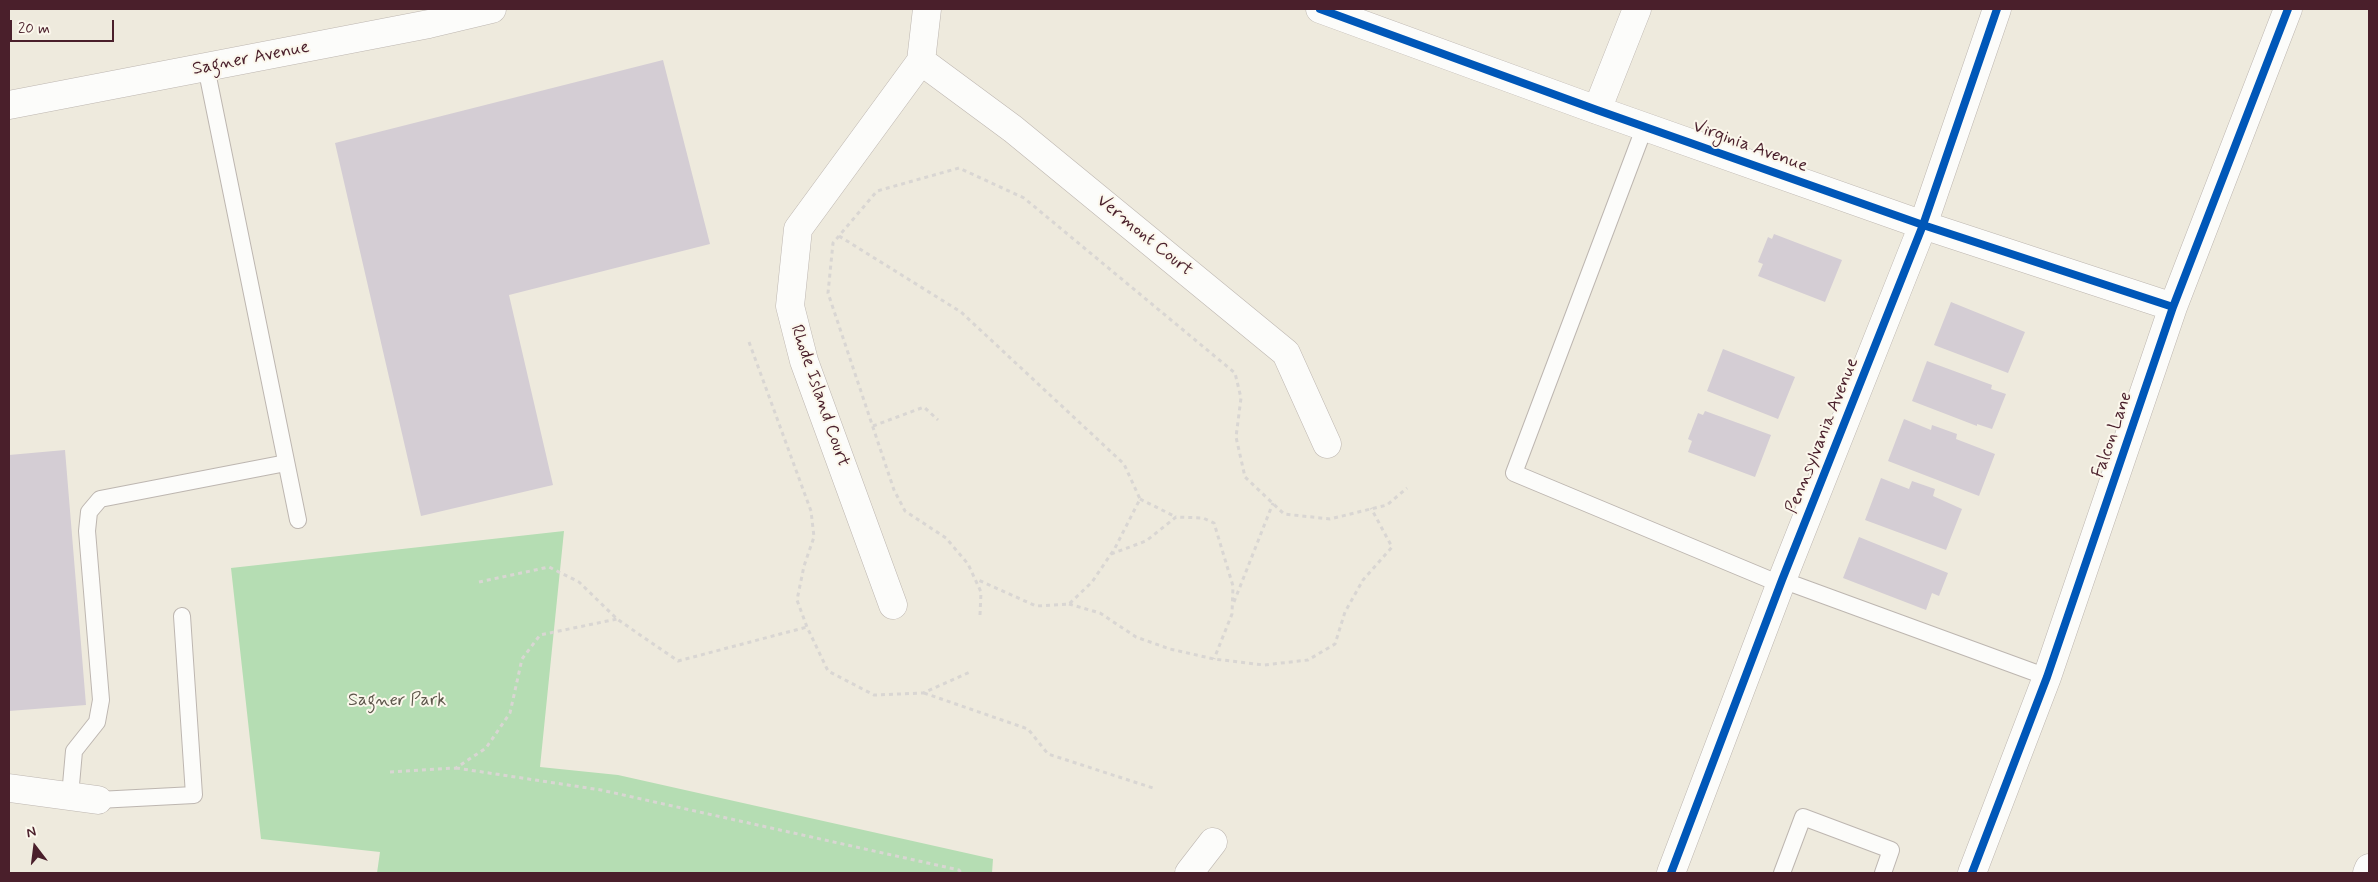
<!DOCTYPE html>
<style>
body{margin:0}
#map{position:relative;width:2378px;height:882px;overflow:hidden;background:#eeeadd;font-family:Mynerve,sans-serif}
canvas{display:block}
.frame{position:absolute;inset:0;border:10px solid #4a1f2b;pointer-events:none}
.north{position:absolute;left:10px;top:822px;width:50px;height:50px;-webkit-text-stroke:4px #fbf7ec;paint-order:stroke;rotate:345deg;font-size:14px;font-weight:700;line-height:20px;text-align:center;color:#4a1f2b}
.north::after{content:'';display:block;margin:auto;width:18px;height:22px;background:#4a1f2b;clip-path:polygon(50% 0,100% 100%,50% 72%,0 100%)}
.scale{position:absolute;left:10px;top:20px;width:104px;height:22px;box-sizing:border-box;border:2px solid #4a1f2b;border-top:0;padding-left:6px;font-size:15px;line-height:18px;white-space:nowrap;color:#4a1f2b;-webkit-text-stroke:4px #fbf7ec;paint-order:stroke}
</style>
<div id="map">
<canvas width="2378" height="882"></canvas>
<div class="frame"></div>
<div class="north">N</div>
<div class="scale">20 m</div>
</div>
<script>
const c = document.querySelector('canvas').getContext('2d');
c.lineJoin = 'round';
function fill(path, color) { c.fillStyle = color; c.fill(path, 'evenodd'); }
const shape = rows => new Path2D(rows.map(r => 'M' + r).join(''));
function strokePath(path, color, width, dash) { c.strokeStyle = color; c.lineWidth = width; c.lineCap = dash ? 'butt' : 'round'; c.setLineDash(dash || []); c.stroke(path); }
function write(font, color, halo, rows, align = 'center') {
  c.font = font + ' Mynerve,sans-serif'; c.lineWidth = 4; c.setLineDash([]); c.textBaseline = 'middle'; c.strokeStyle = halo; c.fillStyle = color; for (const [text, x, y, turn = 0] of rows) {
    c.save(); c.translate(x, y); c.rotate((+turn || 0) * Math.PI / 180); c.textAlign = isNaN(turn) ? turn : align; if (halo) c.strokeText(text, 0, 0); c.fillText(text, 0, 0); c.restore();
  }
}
fill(shape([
 [564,531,540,767,618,775,993,859,992,873,377,873,380,852,261,839,231,568]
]), '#b5ddb3');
fill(shape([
 [663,60,710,244,509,295,553,485,421,516,335,143],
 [1774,234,1842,260,1825,302,1758,276,1763,264,1758,262,1768,237,1772,239],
 [1951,302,2025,332,2008,373,1934,345],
 [1723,349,1795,377,1778,419,1707,391],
 [1927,361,1992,385,1991,389,2006,394,1992,429,1977,424,1977,426,1912,401],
 [1705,411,1771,435,1755,477,1688,452,1692,441,1688,439,1698,413,1703,415],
 [1904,419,1931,430,1932,425,1957,434,1956,439,1995,454,1979,496,1888,461],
 [65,450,86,705,9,711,9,455],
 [1881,478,1909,489,1912,481,1935,489,1933,496,1962,509,1946,550,1865,520],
 [1859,537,1948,573,1939,596,1932,593,1926,610,1843,578]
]), '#d4cdd4');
const lane = shape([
 [206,67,298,520],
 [1645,126,1514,473,1780,584],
 [1782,580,2047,677],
 [70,796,74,751,97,722,101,700,87,531,89,512,100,499,286,463],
 [98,800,194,795,182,616],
 [1782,873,1803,817,1891,850,1883,873]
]);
const street = shape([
 [1320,9,1597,110,1923,225,2173,307],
 [921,61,1013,129,1286,353,1327,444],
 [9,105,429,24,492,9],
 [1597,110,1637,9],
 [893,605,804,361,790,306,798,229,921,61,927,9],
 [9,788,98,800],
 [1189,873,1213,842],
 [1671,873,1782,580,1923,225,1997,9],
 [1972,873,2047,677,2173,307,2288,9],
 [2367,873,2369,868]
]);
strokePath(lane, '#bdb6b0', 18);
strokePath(street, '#bdb6b0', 29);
strokePath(shape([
 [839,236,961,312,1124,464,1140,499,1115,548,1092,582,1069,604,1036,606,976,579],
 [749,342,811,511,814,537,804,566,797,600,807,627,828,671,874,695,923,693,970,672],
 [873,426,924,407,938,420],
 [1140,499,1176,517],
 [1111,554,1146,541,1176,517,1203,518,1214,523,1233,586,1232,614,1214,659],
 [479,582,549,567,579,582,617,619,678,661,807,627],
 [1234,602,1273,503],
 [1069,604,1100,613,1136,637,1170,649,1214,659,1264,665,1308,660,1335,644,1345,612,1363,580,1392,547,1371,508],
 [980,615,981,592,968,564,946,538,905,511,894,490,828,293,833,243,877,191,959,168,1024,198,1235,373,1241,398,1236,437,1245,477,1284,514,1330,519,1387,505,1407,488],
 [924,693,1028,729,1048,754,1156,789],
 [456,768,601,790,959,870,961,873],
 [390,772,456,768,486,748,510,713,522,659,540,635,617,619]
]), '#d9d6d3', 3, [4, 4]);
strokePath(lane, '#fcfcfa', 16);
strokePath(street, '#fcfcfa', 28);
strokePath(shape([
 [1320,9,1597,110,1923,225,2173,307],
 [1671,873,1782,580,1923,225,1997,9],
 [1972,873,2047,677,2173,307,2288,9]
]), '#0057b8', 8);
write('18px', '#4a1f2b', '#fbf7ec', [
 ["Sagner Avenue",251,59,-11],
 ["Virginia Avenue",1750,147,20],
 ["Vermont Court",1144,236,39],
 ["Rhode Island Court",819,396,71],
 ["Falcon Lane",2113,435,-71],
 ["Pennsylvania Avenue",1823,436,-68]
]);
write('18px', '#5c554a', '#fbf7ec', [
 ["Sagner Park",397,701]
]);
</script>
